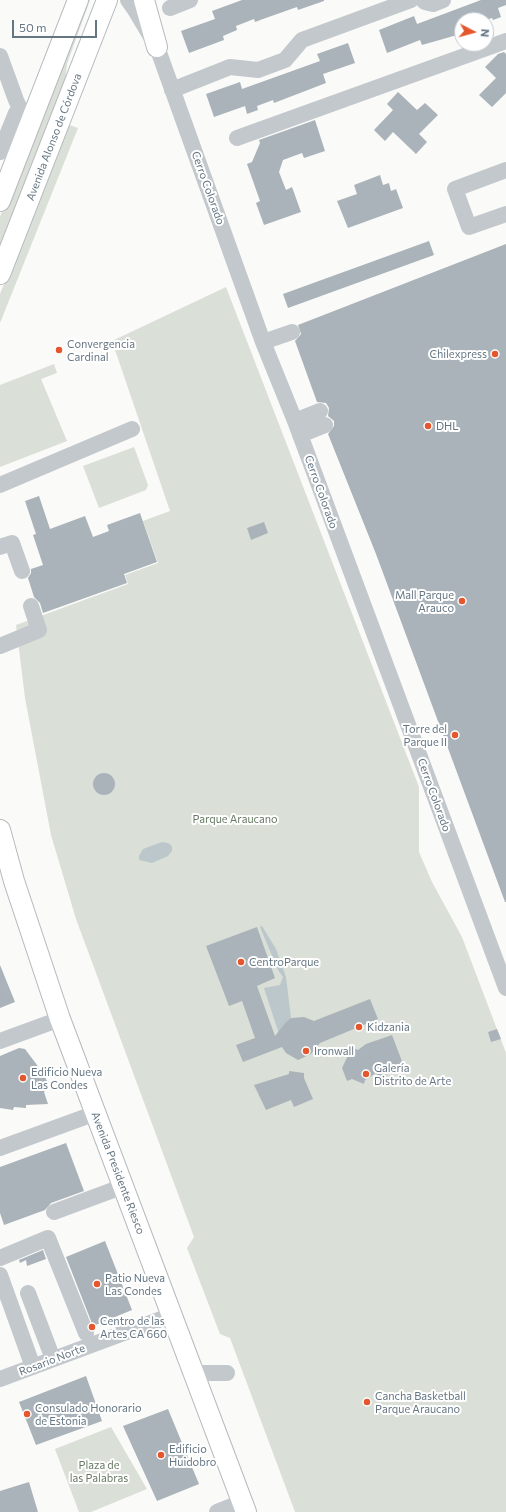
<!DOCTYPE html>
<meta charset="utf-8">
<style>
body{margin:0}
#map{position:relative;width:506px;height:1512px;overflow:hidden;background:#fafaf8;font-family:Commissioner,sans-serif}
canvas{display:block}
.north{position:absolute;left:454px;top:12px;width:40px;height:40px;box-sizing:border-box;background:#fff;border:1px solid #c1c8cd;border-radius:50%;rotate:96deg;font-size:11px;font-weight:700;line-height:16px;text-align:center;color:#657683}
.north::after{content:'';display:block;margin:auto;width:14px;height:18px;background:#e4572e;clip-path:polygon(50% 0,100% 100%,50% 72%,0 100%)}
.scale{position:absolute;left:12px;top:20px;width:85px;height:18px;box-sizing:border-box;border:2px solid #657683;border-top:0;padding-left:5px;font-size:12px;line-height:14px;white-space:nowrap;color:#657683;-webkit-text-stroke:3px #fff;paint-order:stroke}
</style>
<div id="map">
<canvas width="506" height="1512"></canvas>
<div class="north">N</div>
<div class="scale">50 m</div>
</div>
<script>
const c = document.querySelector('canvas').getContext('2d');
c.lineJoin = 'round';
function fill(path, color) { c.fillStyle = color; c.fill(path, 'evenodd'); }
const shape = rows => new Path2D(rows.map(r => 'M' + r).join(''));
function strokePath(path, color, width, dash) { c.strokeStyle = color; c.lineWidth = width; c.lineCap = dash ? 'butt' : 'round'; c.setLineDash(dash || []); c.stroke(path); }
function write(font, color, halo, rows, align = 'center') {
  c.font = font + ' Commissioner,sans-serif'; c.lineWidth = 4; c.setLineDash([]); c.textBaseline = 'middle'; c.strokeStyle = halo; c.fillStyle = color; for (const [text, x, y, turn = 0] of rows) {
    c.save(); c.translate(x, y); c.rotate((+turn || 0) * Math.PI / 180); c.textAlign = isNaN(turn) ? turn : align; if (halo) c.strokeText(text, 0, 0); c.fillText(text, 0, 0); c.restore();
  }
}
fill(shape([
 [82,0,90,0,67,64,65,82,0,249,0,217],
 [67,124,78,128,0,323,0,294],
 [226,287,419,787,419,852,432,882,462,937,506,1053,506,1512,295,1512,230,1338,220,1334,187,1248,194,1237,76,919,51,835,25,698,16,625,128,584,125,575,158,563,143,521,170,511,112,341],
 [54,364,57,373,41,379,67,441,0,467,0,385],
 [134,447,148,485,146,490,99,508,83,466],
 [111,1427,147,1489,91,1512,79,1512,55,1449]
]), '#dadfd7');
fill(shape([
 [162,842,168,843,172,846,172,851,168,856,152,863,139,860,139,856,143,849],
 [262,926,276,949,286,977,291,1018,286,1022,279,1034,264,988,280,985,283,977,278,970,260,927]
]), '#bbc7cb');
fill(shape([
 [242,0,324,0,324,1,298,10,297,7,263,19,255,22,254,19,236,26,237,30,223,36,224,40,189,53,181,31,215,19,212,11],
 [481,0,506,0,506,5,498,8,501,17,493,20,492,18,486,20,462,20,462,29,456,31,457,35,422,45,420,40,387,53,379,30,414,16,417,24],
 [348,43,355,63,323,74,326,83,274,103,273,100,257,106,258,110,247,114,245,106,214,117,206,94,240,82,242,89,320,61,317,54],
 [504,52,506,54,506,93,492,107,479,95,496,78,485,67,498,54],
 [398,92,417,110,425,103,438,115,419,134,427,142,416,154,393,132,385,141,374,130,393,110,387,104],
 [315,120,325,151,304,158,302,153,283,160,279,172,286,190,292,187,301,212,264,225,256,203,260,201,247,164,252,162,260,143,259,140],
 [380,175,383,185,389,183,391,191,396,189,403,208,348,228,337,201,357,194,354,185],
 [429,241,434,255,288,308,283,294],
 [506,244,506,902,505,902,376,554,328,434,334,426,334,421,328,416,329,408,326,403,317,402,295,341,301,334,298,325],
 [39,496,50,529,85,516,93,537,109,531,107,525,140,513,157,562,124,574,127,583,43,613,40,603,34,597,28,578,31,573,31,569,43,565,33,535,36,534,25,501],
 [264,522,268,533,251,540,247,528],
 '93 784a11 11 0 1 1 22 0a11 11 0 1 1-22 0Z',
 [257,927,275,978,257,986,275,1036,286,1022,291,1018,304,1017,314,1021,370,999,378,1019,320,1043,311,1054,298,1060,286,1053,282,1047,243,1062,236,1045,255,1038,242,1001,229,1006,206,946],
 [0,965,15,1002,0,1008],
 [497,1029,501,1039,491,1042,488,1032],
 [392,1035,403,1064,390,1069,391,1073,378,1077,376,1073,365,1080,364,1084,352,1079,347,1081,342,1068,352,1047,358,1050,366,1044],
 [19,1048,25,1049,43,1073,48,1083,47,1089,44,1092,48,1104,26,1105,26,1108,14,1107,13,1110,0,1108,0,1056],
 [289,1071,304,1073,304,1078,313,1099,294,1107,291,1100,266,1110,254,1085,289,1074],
 [66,1143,84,1191,51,1203,45,1210,4,1225,0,1213,0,1167],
 [105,1241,132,1310,93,1326,66,1257],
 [43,1250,46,1259,27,1266,26,1260,20,1263,19,1260],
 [86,1376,102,1421,36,1445,19,1402],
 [168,1409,199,1484,157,1501,123,1426],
 [29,1482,38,1512,0,1512,0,1491]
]), '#aab3b9');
const major = shape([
 [144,0,157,47],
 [0,201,78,0],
 [0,274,107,0],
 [0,830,14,881,60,1019,246,1512]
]);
strokePath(major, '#b5babe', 22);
strokePath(shape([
 [128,0,135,10,157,47,263,342,295,421,506,988],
 [423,0,425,2,433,4,443,0],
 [170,8,190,0],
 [0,56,16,100,22,113,32,117],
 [172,90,230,67,258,70,285,60,302,40,411,0],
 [237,138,506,41],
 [0,152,16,113,21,111],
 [506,170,455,189,469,227,506,214],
 [263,342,292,332],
 [295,421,320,411],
 [300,435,325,425],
 [0,485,132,429],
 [0,547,12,543,22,571],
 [0,646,39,630,31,606],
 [0,1041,60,1019],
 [0,1148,96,1113],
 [54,1212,124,1186],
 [0,1258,48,1238,86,1333],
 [0,1275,33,1367],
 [28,1293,53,1359],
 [193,1373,227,1373],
 [0,1379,172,1315],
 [217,1512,242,1502]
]), '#c3c8cc', 16);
strokePath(major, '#fff', 20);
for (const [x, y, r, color] of [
 [59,350,4,"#e4572e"],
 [495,354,4,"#e4572e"],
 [428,426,4,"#e4572e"],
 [462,601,4,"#e4572e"],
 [455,735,4,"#e4572e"],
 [241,962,4,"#e4572e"],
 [359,1027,4,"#e4572e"],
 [306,1051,4,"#e4572e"],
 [366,1074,4,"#e4572e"],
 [23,1078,4,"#e4572e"],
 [97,1284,4,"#e4572e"],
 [92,1327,4,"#e4572e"],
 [367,1402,4,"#e4572e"],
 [27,1414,4,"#e4572e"],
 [161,1455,4,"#e4572e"]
]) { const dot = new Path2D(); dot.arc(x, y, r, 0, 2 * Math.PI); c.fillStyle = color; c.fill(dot); strokePath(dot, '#fff', 1.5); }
write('11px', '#657683', '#fff', [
 ["Avenida Alonso de Córdova",54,137,-69],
 ["Cerro Colorado",208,188,70],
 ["Cerro Colorado",321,492,70],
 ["Cerro Colorado",434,795,70],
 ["Avenida Presidente Riesco",118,1173,69],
 ["Rosario Norte",52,1360,-21]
]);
write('11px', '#657683', '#fff', [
 ["Convergencia",67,344],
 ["Cardinal",67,357],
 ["Chilexpress",487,354,"right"],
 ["DHL",436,426],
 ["Mall Parque",454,595,"right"],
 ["Arauco",454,608,"right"],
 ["Torre del",447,729,"right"],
 ["Parque II",447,742,"right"],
 ["CentroParque",249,962],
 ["Kidzania",367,1027],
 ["Ironwall",314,1051],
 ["Galería",374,1068],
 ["Distrito de Arte",374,1081],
 ["Edificio Nueva",31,1072],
 ["Las Condes",31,1085],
 ["Patio Nueva",105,1278],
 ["Las Condes",105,1291],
 ["Centro de las",100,1321],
 ["Artes CA 660",100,1334],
 ["Cancha Basketball",375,1396],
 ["Parque Araucano",375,1409],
 ["Consulado Honorario",35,1408],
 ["de Estonia",35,1421],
 ["Edificio",169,1449],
 ["Huidobro",169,1462]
], 'left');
write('11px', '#687a64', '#fff', [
 ["Parque Araucano",235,819],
 ["Plaza de",99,1465],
 ["las Palabras",99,1478]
]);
</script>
